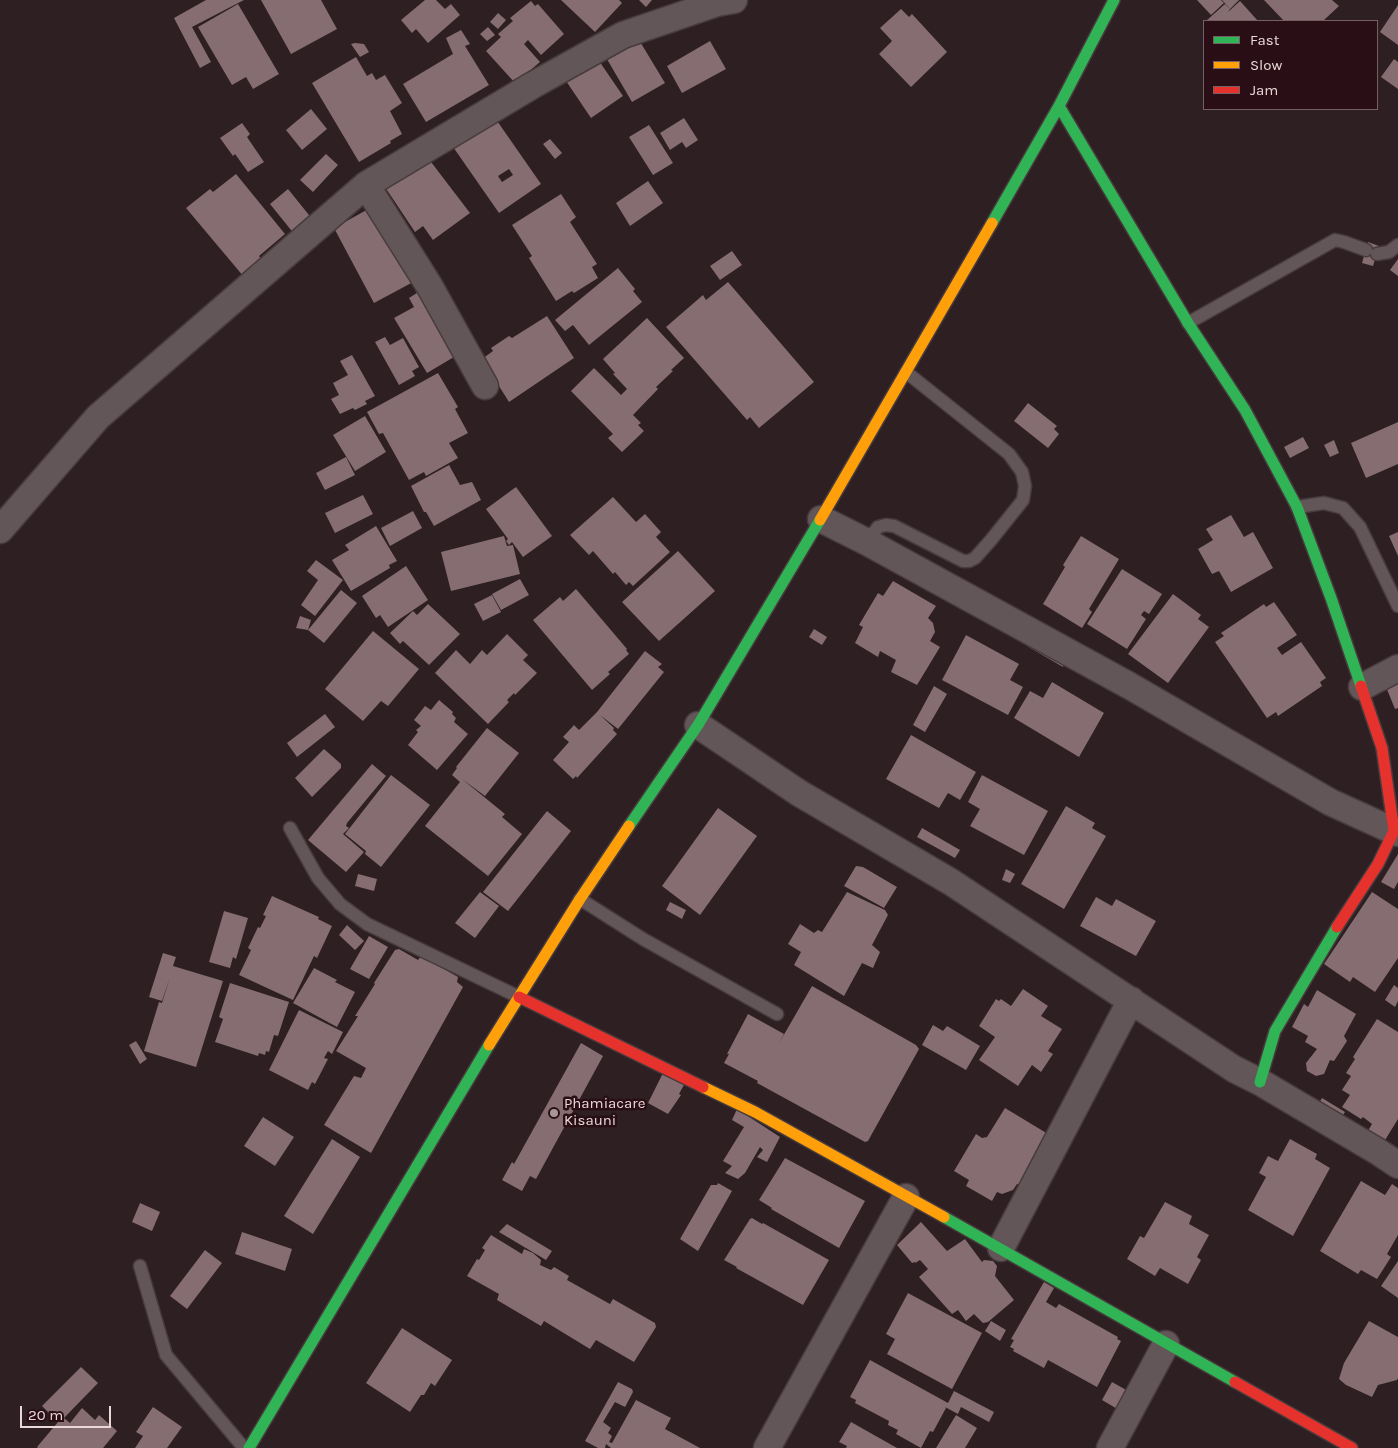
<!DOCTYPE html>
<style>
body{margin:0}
#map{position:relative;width:1398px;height:1448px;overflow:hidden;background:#2d1f22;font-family:Karla,sans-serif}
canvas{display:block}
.legend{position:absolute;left:1203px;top:20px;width:175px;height:90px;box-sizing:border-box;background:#290f15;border:1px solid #765f64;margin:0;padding:6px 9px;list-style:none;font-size:15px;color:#ead7da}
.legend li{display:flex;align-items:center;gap:10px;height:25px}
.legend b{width:25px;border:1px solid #765f64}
.scale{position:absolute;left:20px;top:1406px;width:91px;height:22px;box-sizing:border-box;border:2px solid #ead7da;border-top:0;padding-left:6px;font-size:15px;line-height:18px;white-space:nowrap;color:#ead7da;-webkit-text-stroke:4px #290f15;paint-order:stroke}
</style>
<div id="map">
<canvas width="1398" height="1448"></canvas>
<ul class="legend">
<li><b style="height:6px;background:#30b455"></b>Fast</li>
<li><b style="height:6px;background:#ff9f0a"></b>Slow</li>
<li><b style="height:6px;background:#e5322d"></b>Jam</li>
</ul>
<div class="scale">20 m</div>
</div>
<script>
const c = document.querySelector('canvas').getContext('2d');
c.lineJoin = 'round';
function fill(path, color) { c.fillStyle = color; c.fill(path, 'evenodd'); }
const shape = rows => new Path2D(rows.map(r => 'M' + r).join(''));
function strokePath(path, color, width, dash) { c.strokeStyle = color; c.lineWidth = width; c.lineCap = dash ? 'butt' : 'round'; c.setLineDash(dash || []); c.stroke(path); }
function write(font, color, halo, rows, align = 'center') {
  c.font = font + ' Karla,sans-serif'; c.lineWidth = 5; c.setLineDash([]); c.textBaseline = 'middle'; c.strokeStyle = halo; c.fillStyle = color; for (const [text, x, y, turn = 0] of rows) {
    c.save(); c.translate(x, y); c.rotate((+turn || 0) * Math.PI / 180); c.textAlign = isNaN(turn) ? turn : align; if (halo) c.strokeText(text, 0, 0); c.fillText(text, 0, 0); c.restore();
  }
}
fill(shape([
 [206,0,244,0,192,27,211,62,200,68,174,18],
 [261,0,321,0,337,29,291,54],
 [425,0,436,0,445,9,451,4,460,15,428,43,416,29,412,33,401,20],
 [561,0,619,0,622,3,595,32],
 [639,0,652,0,646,7],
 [1197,0,1221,0,1224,3,1211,15],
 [1222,0,1239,0,1230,9],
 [1264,0,1332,0,1339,6,1323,21,1284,21],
 [531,1,535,6,538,4,564,34,541,55,528,40,524,44,540,62,515,83,486,51,501,37,498,34,513,21,510,18],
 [1240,1,1258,21,1206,21,1225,4,1230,9,1228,12],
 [238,4,279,74,253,89,246,77,232,85,198,27],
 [1398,5,1398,45,1380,32],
 [901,9,909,17,912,14,947,52,911,87,879,54,892,41,880,28],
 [498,13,506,20,498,29,490,22],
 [488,27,495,35,487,41,480,34],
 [461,30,470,44,465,46,489,85,426,122,403,84,453,54,446,38],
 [636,35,665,83,632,102,604,54],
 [710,41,726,69,682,93,667,66],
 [355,43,364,44,369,52,360,57,351,44],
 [595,55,623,96,591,118,562,75],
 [356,57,367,76,372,73,376,80,385,75,402,103,390,111,402,134,390,141,391,143,359,162,312,83],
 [1394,59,1398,62,1398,89,1381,77],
 [311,109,327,129,302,150,286,130],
 [493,115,541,184,499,213,451,144],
 [509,169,513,175,502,182,498,176],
 [684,118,698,140,686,148,682,142,670,150,660,133],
 [242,123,250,134,247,137,264,162,248,172,235,154,233,156,220,138],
 [649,125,673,163,653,175,629,137],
 [550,139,562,153,555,159,543,144],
 [326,154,338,165,313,192,300,180],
 [428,158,470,213,433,240,423,226,415,232,385,187],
 [236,174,285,234,259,256,263,261,244,277,186,208,210,189,213,192],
 [648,181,663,203,630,226,616,203],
 [288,189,313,220,295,235,270,204],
 [561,194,576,217,570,222,597,264,592,267,598,278,574,293,572,291,556,301,529,258,532,256,512,225],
 [372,207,415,281,374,303,334,228],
 [1368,242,1379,246,1373,266,1362,263],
 [732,251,742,265,720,280,710,266],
 [1398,259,1398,276,1390,270],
 [618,268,635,289,633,291,642,302,589,345,573,325,565,331,555,320],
 [728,282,814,382,759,428,750,417,747,420,666,327,703,295,706,300],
 [423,289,464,351,427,373,394,318,414,307,409,298],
 [547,316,574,358,509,402,482,359,493,351,491,348,509,336,512,338],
 [647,318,684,358,671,370,673,371,656,387,658,389,633,415,641,423,638,425,644,431,622,452,608,438,613,434,571,391,594,368,621,395,627,389,613,374,615,373,603,359],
 [385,337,390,345,403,338,419,367,412,371,415,376,399,385,375,342],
 [352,355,375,396,365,401,367,404,355,410,353,408,340,414,331,399,339,395,333,383,348,375,340,361],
 [438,373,458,407,455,409,468,433,449,443,458,458,426,476,424,472,409,480,383,433,379,434,367,412],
 [1028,403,1057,426,1054,429,1059,434,1048,448,1014,421],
 [365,416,386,452,355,471,333,435],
 [1398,422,1398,464,1366,478,1351,443],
 [1303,437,1309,448,1290,458,1284,447],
 [1334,440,1339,453,1330,457,1324,445],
 [346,457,355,475,325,490,316,473],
 [449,465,460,485,472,482,481,500,434,526,426,512,424,512,411,486],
 [516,487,552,536,523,557,512,542,509,545,506,541,508,539,486,509],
 [363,495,373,514,335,533,325,513],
 [613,497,636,522,645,514,661,532,656,537,670,552,633,586,629,582,626,585,615,572,613,574,593,551,589,555,570,535],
 [413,511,422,528,390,546,381,528],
 [1231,515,1244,537,1253,532,1273,568,1231,592,1219,571,1212,574,1198,549,1213,540,1206,529],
 [376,526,397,561,389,565,390,568,351,591,332,560,349,550,345,545],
 [1398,532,1398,556,1389,536],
 [504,536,507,546,513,545,520,574,451,591,441,552],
 [1081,536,1119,559,1089,609,1092,612,1082,628,1043,604,1065,567,1063,565],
 [678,551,715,591,659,641,622,602],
 [316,560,343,580,315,616,301,605,318,580,307,571],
 [406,566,428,600,388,627,380,615,376,618,362,596],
 [1122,569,1162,594,1149,614,1144,611,1141,615,1146,619,1127,649,1087,624],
 [520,579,529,595,501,610,492,594],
 [893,581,936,606,928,618,933,623,935,632,930,641,940,647,917,685,891,672,896,660,880,651,878,657,855,643,863,627,859,625,878,593,883,596],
 [576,589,627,649,626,650,629,654,608,672,610,674,592,690,533,620,560,597,563,601],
 [341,590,357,603,324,643,308,630,296,628,300,616,311,620,308,630],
 [1173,594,1201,615,1198,619,1209,627,1168,683,1128,654],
 [492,595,501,612,483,621,474,604],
 [1274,602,1297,635,1277,648,1282,655,1301,642,1326,678,1320,682,1322,686,1278,716,1276,712,1267,718,1215,642,1224,636,1221,633,1264,604,1266,607],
 [428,604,460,634,429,665,403,641,400,644,390,633,413,611,417,615],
 [814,629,827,637,822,645,809,637],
 [373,631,419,669,388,706,381,701,363,721,325,689],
 [507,634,528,655,523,660,537,673,515,695,514,693,507,700,509,702,488,724,435,673,456,650,470,664,482,650,487,655],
 [966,635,1019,664,1010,680,1023,687,1008,715,942,680],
 [1032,638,1065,658,1063,667,1027,646],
 [645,651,662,664,658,667,664,672,618,729,600,715,614,728,613,730,617,734,577,778,576,776,573,779,553,760,569,742,563,737,574,725,579,730,597,712],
 [1052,682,1104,713,1079,757,1014,718,1030,691,1043,698],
 [1398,682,1398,708,1395,709,1386,687],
 [934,686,947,694,925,732,913,725],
 [439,700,453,712,452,714,456,718,454,722,468,734,437,770,408,745,418,732,416,730,421,726,414,720,425,706,431,710],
 [325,714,335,727,297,757,287,743],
 [487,728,519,753,485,796,462,779,505,814,502,817,522,834,488,876,425,826,460,782,452,775,457,768,456,767],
 [911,735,976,772,960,800,948,793,939,808,886,779],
 [324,749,341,764,341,768,312,797,295,778],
 [372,764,386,776,347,823,346,826,349,828,343,834,364,852,346,872,308,840],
 [391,775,430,805,381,867,365,854,366,851,345,834],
 [982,775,1048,811,1024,855,970,826,980,809,968,802],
 [1066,806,1095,823,1092,828,1106,836,1064,909,1021,884],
 [718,808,757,836,700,915,662,886],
 [547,811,571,831,508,911,483,892],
 [922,828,960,850,955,858,917,837],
 [1398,854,1398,882,1394,889,1381,882],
 [856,866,863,867,897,887,884,908,844,886],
 [1006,869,1015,874,1010,883,1002,880],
 [358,874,377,879,374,891,355,886],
 [480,892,499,906,475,938,455,923],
 [847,892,885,910,888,915,872,945,880,952,873,968,862,963,844,996,794,965,801,952,788,944,800,924,814,933,818,930,822,932],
 [1372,892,1398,909,1398,958,1375,992,1353,977,1350,982,1324,964],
 [272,896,319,917,318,919,332,926,317,958,314,956,293,1000,239,975,251,950,248,948,258,927,260,928,266,916,263,915],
 [1096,897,1112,906,1116,899,1156,921,1136,956,1080,926],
 [670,902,686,910,682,919,666,910],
 [224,911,248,918,236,959,233,957,230,968,209,962],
 [347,925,364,941,355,950,339,935],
 [369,936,388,947,369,979,350,969],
 [399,949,418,960,421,956,458,977,457,982,463,987,371,1153,324,1125,354,1076,361,1078,366,1068,336,1051,358,1016,355,1016,375,984,374,983,395,950],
 [163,953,176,957,173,966,223,981,196,1067,144,1051,159,1002,162,1003,170,977,162,1001,149,997],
 [314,968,337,980,335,982,355,992,337,1027,293,1003],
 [230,983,289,1002,278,1036,274,1035,269,1052,266,1051,265,1055,259,1053,258,1056,215,1042,223,1019,219,1017],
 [1394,985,1398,988,1398,1001,1395,1007,1385,1000],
 [812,986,916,1045,919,1049,868,1141,865,1142,757,1083,758,1081,724,1063,729,1054,727,1054,748,1014,784,1034,778,1045],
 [1023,989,1048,1006,1041,1016,1062,1029,1048,1051,1053,1054,1041,1072,1032,1065,1018,1086,979,1060,995,1037,979,1026,996,999,999,1001,1001,999,1011,1006],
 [1317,990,1356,1014,1344,1036,1347,1041,1334,1061,1330,1060,1324,1074,1316,1076,1307,1071,1306,1063,1317,1049,1305,1042,1308,1036,1292,1027,1304,1004,1308,1007],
 [299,1010,343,1032,332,1054,328,1051,324,1058,328,1059,315,1084,312,1082,308,1090,269,1070],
 [1377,1019,1398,1032,1398,1119,1382,1145,1366,1134,1372,1124,1363,1117,1361,1119,1342,1107,1350,1095,1342,1090,1351,1076,1346,1073,1355,1059,1353,1057],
 [933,1025,943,1031,947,1026,980,1046,966,1070,922,1045],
 [136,1041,147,1059,140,1064,129,1045],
 [581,1043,603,1056,536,1179,530,1176,522,1191,502,1180,512,1162,514,1164],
 [664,1071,685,1083,679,1094,681,1095,668,1114,648,1103],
 [1322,1098,1345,1112,1339,1122,1316,1108],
 [1005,1108,1048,1134,1022,1186,1017,1184,1013,1190,1002,1194,997,1192,992,1201,966,1186,969,1180,954,1171,976,1134,982,1138,987,1137],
 [737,1109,780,1137,767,1162,757,1157,763,1150,760,1147,745,1173,738,1179,725,1173,732,1166,723,1161,744,1127,732,1120],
 [263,1117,294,1137,275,1166,244,1146],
 [332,1139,360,1157,313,1234,284,1216],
 [1290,1139,1317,1154,1315,1159,1330,1168,1293,1236,1248,1210,1266,1177,1259,1173,1268,1156,1278,1161],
 [785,1158,865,1201,839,1248,771,1209,772,1208,759,1200],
 [1361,1181,1385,1195,1392,1184,1398,1188,1398,1235,1387,1254,1391,1257,1377,1279,1361,1270,1358,1274,1320,1251],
 [718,1183,732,1191,698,1251,680,1239,711,1185,717,1185],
 [1165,1202,1192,1216,1189,1224,1209,1235,1197,1257,1201,1260,1188,1284,1160,1268,1155,1276,1127,1259,1140,1236,1144,1238],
 [140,1203,160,1212,152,1231,132,1222],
 [752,1218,762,1224,763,1223,829,1260,803,1305,736,1268,737,1267,724,1260,750,1219],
 [921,1222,947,1251,965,1239,982,1262,984,1260,993,1261,997,1266,995,1276,1014,1300,988,1322,983,1323,974,1314,966,1321,958,1310,952,1314,919,1277,928,1269,920,1260,915,1263,915,1262,912,1263,897,1245],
 [507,1224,552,1251,546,1260,499,1232],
 [242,1232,292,1249,285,1271,235,1254],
 [491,1235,522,1254,524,1249,533,1253,541,1260,540,1265,551,1270,554,1267,569,1276,567,1280,610,1304,613,1299,655,1323,656,1327,634,1362,596,1340,590,1349,544,1321,541,1326,497,1300,499,1294,467,1276,477,1259,479,1260,485,1250,482,1248],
 [205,1250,222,1263,187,1309,170,1296],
 [1398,1261,1398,1298,1381,1286],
 [1044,1282,1054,1288,1046,1302,1056,1308,1059,1304,1118,1337,1117,1339,1121,1341,1097,1387,1048,1360,1044,1368,1013,1351,1014,1349,1010,1347,1014,1340,1011,1339],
 [908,1293,982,1333,952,1389,887,1354,895,1339,886,1334],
 [991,1321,1006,1330,1000,1341,985,1331],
 [1369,1321,1398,1337,1398,1378,1397,1380,1378,1385,1372,1397,1346,1385,1339,1379,1344,1363],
 [402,1328,452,1360,435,1386,431,1383,424,1395,421,1395,410,1412,366,1383],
 [870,1360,948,1403,954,1391,994,1412,989,1422,961,1407,958,1414,945,1407,946,1408,933,1432,930,1431,921,1448,896,1434,898,1430,888,1425,889,1421,855,1403,856,1400,850,1397],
 [81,1367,98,1383,64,1418,70,1423,82,1408,95,1420,99,1415,117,1431,103,1448,38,1448,37,1447,58,1422,42,1406],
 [618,1382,632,1389,633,1392,625,1407,615,1402,603,1422,611,1428,608,1433,612,1436,609,1442,612,1443,636,1400,671,1418,665,1429,700,1448,611,1448,606,1444,605,1448,598,1448,585,1441],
 [1112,1382,1128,1391,1119,1410,1102,1400],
 [153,1407,182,1427,167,1448,135,1448,143,1436,136,1432],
 [956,1415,977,1428,965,1448,936,1448],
 [851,1422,897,1448,846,1448,847,1446,839,1442]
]), '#866d72');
const lane = shape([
 [1377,254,1389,252,1398,245],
 [1188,323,1335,240,1344,242,1366,250],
 [1297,507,1324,503,1343,508,1360,527,1398,606],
 [867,542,878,527,886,525,894,526,963,561,969,561,975,558,991,540,1023,500,1025,486,1022,472,1009,454,906,372],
 [290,828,318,878,340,904,367,924,519,997],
 [580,899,643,939,777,1014],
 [140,1266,166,1355,244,1448]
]);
const street = shape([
 [366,185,430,287,485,386],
 [821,519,867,542,1130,686,1330,802,1398,833],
 [0,530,98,417,366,185,533,85,623,35,717,3,734,0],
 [1362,687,1398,668],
 [698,725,799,793,951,882,1234,1069,1260,1082,1377,1151,1398,1165],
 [1001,1248,1131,1000],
 [767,1448,906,1197],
 [1110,1448,1166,1344]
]);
const fast = shape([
 [1059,106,1188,323,1245,410,1297,507,1331,598,1361,686],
 [992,223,1059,106,1114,0],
 [629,826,698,725,820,520],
 [1260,1082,1275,1031,1337,927],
 [944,1217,1235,1382],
 [249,1448,489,1045]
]);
const slow = shape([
 [820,520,992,223],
 [489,1045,580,899,629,826],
 [703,1087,755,1112,944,1217]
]);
const jam = shape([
 [1337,927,1378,864,1394,831,1382,748,1361,686],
 [519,997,703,1087],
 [1235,1382,1352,1448]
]);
strokePath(lane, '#473b3d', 15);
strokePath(street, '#473b3d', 29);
strokePath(fast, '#473b3d', 14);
strokePath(slow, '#473b3d', 14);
strokePath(jam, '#473b3d', 14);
strokePath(lane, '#635658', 12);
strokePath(street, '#635658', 26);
strokePath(fast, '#30b455', 11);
strokePath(slow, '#ff9f0a', 11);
strokePath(jam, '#e5322d', 11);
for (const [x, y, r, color] of [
 [554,1113,5,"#a8979a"]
]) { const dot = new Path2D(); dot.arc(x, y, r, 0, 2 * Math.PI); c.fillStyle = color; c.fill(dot); strokePath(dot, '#290f15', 2); }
write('15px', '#ead7da', '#290f15', [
 ["Phamiacare",564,1104],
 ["Kisauni",564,1121]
], 'left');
</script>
